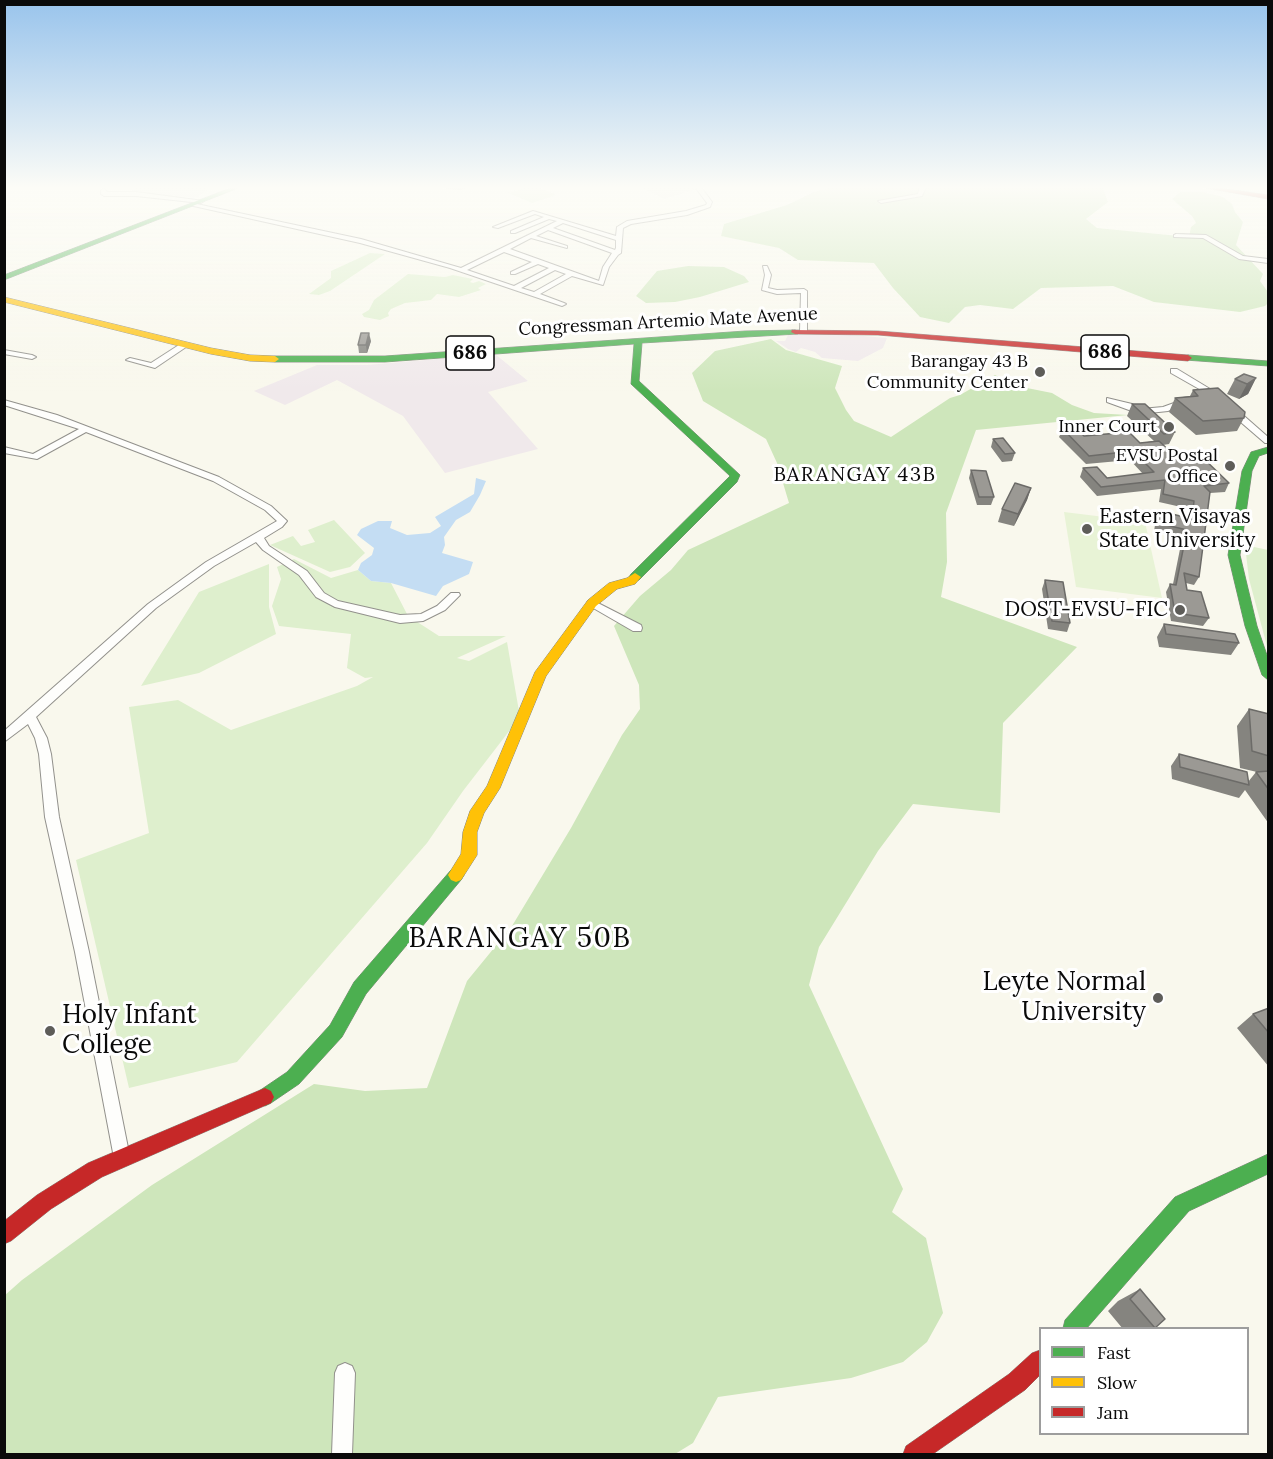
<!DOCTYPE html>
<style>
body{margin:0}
#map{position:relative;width:1273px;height:1459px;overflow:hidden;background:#f9f8ed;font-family:Lora,serif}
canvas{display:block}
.frame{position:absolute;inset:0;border:6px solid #0a0a0a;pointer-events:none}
.legend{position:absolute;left:1039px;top:1327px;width:210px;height:108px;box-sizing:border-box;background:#fff;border:2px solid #9d9d9d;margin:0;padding:8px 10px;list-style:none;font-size:18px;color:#0a0a0a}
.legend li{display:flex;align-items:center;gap:12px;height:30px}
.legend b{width:30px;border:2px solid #9d9d9d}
</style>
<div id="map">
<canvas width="1273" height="1459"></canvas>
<div class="frame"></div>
<ul class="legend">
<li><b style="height:8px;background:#4caf50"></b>Fast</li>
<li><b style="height:8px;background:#ffc107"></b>Slow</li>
<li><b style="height:8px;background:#c62828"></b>Jam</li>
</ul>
</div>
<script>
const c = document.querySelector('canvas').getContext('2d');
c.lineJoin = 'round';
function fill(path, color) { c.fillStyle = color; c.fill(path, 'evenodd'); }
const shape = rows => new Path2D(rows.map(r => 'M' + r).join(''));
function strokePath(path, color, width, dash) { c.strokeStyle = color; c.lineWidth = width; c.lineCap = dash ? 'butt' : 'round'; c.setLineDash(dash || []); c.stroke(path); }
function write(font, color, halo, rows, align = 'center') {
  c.font = font + ' Lora,serif'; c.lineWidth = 6; c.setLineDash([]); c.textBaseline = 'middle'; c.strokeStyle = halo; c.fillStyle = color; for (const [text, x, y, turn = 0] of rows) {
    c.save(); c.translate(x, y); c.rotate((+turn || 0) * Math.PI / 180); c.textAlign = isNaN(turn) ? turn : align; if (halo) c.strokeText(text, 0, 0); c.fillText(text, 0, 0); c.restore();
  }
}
fill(shape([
 [136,187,210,187,197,198,132,192],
 [640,187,695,187,696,189,665,199],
 [788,335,851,335,887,338,883,348,858,361,822,358,815,352,801,348,796,352,788,349,776,341,785,341],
 [495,354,528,381,488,392,538,449,445,473,403,416,337,380,285,405,254,391,317,365,367,365]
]), '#f0e9eb');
fill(shape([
 [528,187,538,187,556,195,532,203,508,193],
 [370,253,385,254,330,291,319,295,309,294,331,278,331,271],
 [408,274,445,277,453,275,473,279,470,282,473,283,479,281,486,284,478,288,481,290,459,297,437,294,431,300,405,303,391,309,388,313,389,316,380,320,364,317,362,314,369,310,374,300],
 [334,520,365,553,350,567,330,572,270,545,293,536,301,546,315,542,308,530],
 [1245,545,1268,550,1268,650,1249,579],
 [294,559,331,578,358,570,371,581,391,583,408,616,439,636,506,636,457,658,469,661,507,642,520,717,463,791,427,843,237,1062,129,1088,76,860,149,833,129,707,178,700,231,730,357,686,373,677,365,678,347,668,351,634,279,626,272,606,281,579,277,567],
 [269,564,269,607,276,634,199,673,141,686,199,592]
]), '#deefcd');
fill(shape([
 [833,187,1102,187,1108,202,1086,219,1097,228,1189,237,1191,227,1196,223,1192,216,1172,199,1180,192,1203,192,1223,197,1232,204,1235,212,1243,222,1236,245,1263,274,1260,281,1268,292,1268,303,1265,306,1240,312,1154,302,1113,286,1041,288,1013,309,980,305,965,307,949,323,920,317,893,288,874,263,798,260,779,248,721,236,724,224,787,205,814,192],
 [688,266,724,267,744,276,749,282,700,297,675,302,646,303,636,296,657,271],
 [771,339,786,350,842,366,835,388,846,410,854,421,891,437,950,398,960,395,995,375,1017,386,1052,393,1072,405,1094,413,1128,415,976,430,946,513,947,562,941,597,1077,647,1003,723,1000,813,913,804,878,851,819,947,809,985,903,1189,892,1212,926,1238,943,1313,927,1342,903,1362,851,1378,718,1397,693,1443,675,1454,5,1454,4,1296,22,1280,152,1185,314,1084,365,1091,427,1088,467,981,512,926,571,828,622,735,640,709,639,685,614,626,640,596,671,570,688,550,789,503,777,463,766,439,703,401,692,373,715,351]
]), '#cee6bb');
fill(shape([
 [1064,512,1145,522,1162,598,1076,587]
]), '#e8f3d6');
fill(shape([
 [476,478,486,481,480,495,470,512,456,520,444,537,445,545,442,553,473,562,469,574,443,586,436,596,391,583,371,581,358,570,361,563,372,555,374,548,357,535,361,529,378,521,392,521,390,528,407,535,430,533,441,526,435,517,474,494]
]), '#c4ddf3');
const street = shape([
 [695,187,701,187,712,202,710,207,687,215,631,224,623,228,621,253,618,255,609,267,603,285,572,276,540,294,564,303,566,304,562,306,450,268,360,243,189,205,192,203,361,239,461,268,557,221,549,219,515,233,511,233,511,231,544,217,535,214,498,228,493,227,533,211,616,236,617,227,627,221,686,211,706,205,707,203,695,187],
 [563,223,616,240,616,248,615,250,553,228,563,223],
 [548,230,612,253,603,267,599,281,510,249,531,238,567,248,567,246,536,236,548,230],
 [504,252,532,262,511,272,511,274,515,274,538,264,549,268,514,286,467,270,504,252],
 [555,270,566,274,534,292,521,288,555,270],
 [920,187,926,187,922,196,881,203,878,201,918,194,920,187],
 [104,188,107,192,136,192,204,201,201,203,136,196,104,196,101,194,101,190,104,188],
 [1176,234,1206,235,1243,256,1268,259,1268,263,1239,259,1203,238,1174,237,1174,235,1176,234],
 [763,266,767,266,771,275,768,288,777,290,804,289,807,291,807,333,800,331,801,293,777,294,762,290,765,275,763,266],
 [182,343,189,345,155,368,126,360,130,358,151,363,182,343],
 [4,350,32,355,36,357,32,359,4,354,4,350],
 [1171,369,1177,369,1215,392,1208,394,1171,373,1171,369],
 [1107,398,1132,404,1141,409,1163,407,1185,399,1189,401,1168,411,1140,414,1107,402,1107,398],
 [4,400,57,415,219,477,271,506,287,521,282,527,264,538,269,546,307,571,324,593,338,601,400,615,421,614,437,606,451,593,459,593,460,595,445,610,423,621,400,623,335,607,316,597,299,575,263,550,256,542,214,566,156,608,36,717,47,738,51,754,59,817,89,952,130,1158,128,1164,122,1166,116,1164,114,1158,75,952,45,817,39,754,35,738,28,724,4,742,4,731,148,604,206,562,277,521,265,510,213,481,86,432,37,459,4,453,4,447,33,454,79,429,4,405,4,400],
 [1229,408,1235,408,1268,437,1268,443,1265,443,1229,412,1229,408],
 [592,600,641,625,642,628,641,631,633,631,588,605,587,603,588,601,592,600],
 [345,1363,352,1366,355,1373,352,1454,332,1454,335,1373,338,1366,345,1363]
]);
const fast = shape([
 [233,187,241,187,4,280,4,275,233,187],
 [795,330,799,332,798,334,642,343,639,381,740,475,737,482,639,580,635,581,629,577,631,574,730,476,631,384,634,344,385,362,275,362,271,359,275,356,385,356,745,331,795,330],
 [1188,355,1268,361,1268,366,1185,360,1184,358,1188,355],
 [1268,447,1268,453,1259,456,1252,471,1240,555,1257,626,1268,658,1268,680,1262,675,1245,626,1228,555,1242,471,1251,452,1268,447],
 [456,868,461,870,464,875,461,880,366,994,342,1037,299,1084,271,1103,265,1106,259,1103,256,1097,259,1091,287,1072,330,1025,354,982,451,870,456,868],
 [1268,1154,1268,1174,1189,1211,1087,1328,1063,1328,1065,1320,1175,1197,1268,1154]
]);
const slow = shape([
 [4,297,211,348,250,355,275,356,279,359,275,362,250,361,211,354,4,302,4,297],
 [635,573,641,577,635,584,617,589,596,606,546,676,500,788,484,813,477,832,477,855,461,880,456,882,451,880,448,875,461,854,463,832,470,811,487,786,535,672,588,600,609,583,627,578,635,573]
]);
const jam = shape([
 [1200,187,1214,187,1268,195,1268,199,1200,187],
 [792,330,878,331,1188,355,1192,358,1188,361,878,335,795,334,791,332,792,330],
 [265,1088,271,1091,274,1097,271,1103,102,1177,51,1209,11,1241,4,1244,4,1221,37,1195,88,1163,265,1088],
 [1040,1350,1040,1375,1025,1390,933,1454,903,1454,906,1446,1009,1374,1032,1353,1040,1350]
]);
strokePath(street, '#92918c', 2);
strokePath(fast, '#888883', 1);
strokePath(slow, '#888883', 1);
strokePath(jam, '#888883', 1);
fill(street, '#fefefc');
fill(fast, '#4caf50');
fill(slow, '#ffc107');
fill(jam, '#c62828');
fill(shape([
 [432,187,469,187,459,190],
 [371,341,367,353,359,353,358,345],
 [1256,378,1248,394,1239,399,1227,394,1235,379],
 [1193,390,1244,418,1237,431,1196,435,1169,412,1175,398,1190,396],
 [1132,404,1175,432,1169,444,1163,445,1177,458,1229,483,1225,492,1210,493,1199,577,1194,585,1186,583,1187,590,1209,618,1203,626,1171,621,1166,592,1170,584,1173,584,1182,539,1154,531,1156,519,1160,511,1189,518,1190,509,1159,502,1161,489,1097,496,1080,477,1083,468,1107,478,1143,474,1130,460,1086,464,1059,437,1063,429,1084,436,1140,443,1154,441,1127,416],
 [993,439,1015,453,1012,461,1002,462,991,447],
 [971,470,994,497,991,505,977,505,969,478],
 [1031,488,1027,500,1014,526,998,522,1002,509],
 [1045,580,1070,623,1067,632,1048,629,1042,589],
 [1164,624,1239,643,1231,655,1159,647,1157,637],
 [1249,709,1269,714,1269,824,1245,790,1239,798,1172,779,1171,766,1179,754,1248,782,1256,772,1257,772,1240,768,1237,726],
 [1269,1008,1269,1067,1237,1028,1253,1014],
 [1140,1289,1165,1319,1154,1329,1123,1329,1108,1311,1118,1301]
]), '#85847f');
fill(shape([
 [459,187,469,187,459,190],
 [369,333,371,341,367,353,366,345],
 [1256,378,1248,394,1239,399,1247,384],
 [1031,488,1027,500,1014,526,1018,514]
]), '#6c6b68');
const building = shape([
 [361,333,369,333,366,345,358,345,361,333],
 [1244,374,1256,378,1247,384,1235,379,1244,374],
 [1218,388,1245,412,1244,418,1203,421,1175,398,1198,396,1193,390,1218,388],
 [1132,404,1145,404,1175,432,1164,434,1132,404],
 [1076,428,1084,436,1129,432,1140,443,1159,441,1177,458,1201,456,1229,483,1204,486,1210,492,1199,577,1184,573,1187,590,1201,592,1209,618,1175,613,1170,584,1176,585,1187,530,1158,523,1160,511,1192,519,1194,501,1163,494,1165,480,1101,487,1083,468,1097,467,1107,478,1154,472,1133,451,1089,456,1063,429,1076,428],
 [1003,438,1015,453,1005,454,993,439,1003,438],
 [971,470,986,471,994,497,979,497,971,470],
 [1015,483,1031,488,1018,514,1002,509,1015,483],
 [1045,580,1063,582,1070,623,1052,621,1045,580],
 [1164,624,1235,634,1239,643,1166,634,1164,624],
 [1249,709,1269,714,1269,756,1252,751,1249,709],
 [1179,754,1247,772,1249,785,1180,767,1179,754],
 [1269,771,1269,790,1256,772,1269,771],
 [1269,1008,1269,1033,1253,1014,1269,1008],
 [1140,1289,1165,1319,1155,1328,1130,1299,1140,1289]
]);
fill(building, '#9b9994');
strokePath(building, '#6c6b68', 1.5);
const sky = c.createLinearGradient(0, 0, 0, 391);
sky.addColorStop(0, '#99c4ec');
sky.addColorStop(0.48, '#fcfcf7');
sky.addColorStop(1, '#fcfcf700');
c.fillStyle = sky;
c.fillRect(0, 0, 1273, 391);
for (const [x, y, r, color] of [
 [1040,372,6,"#5e5d59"],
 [1169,427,6,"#5e5d59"],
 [1230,466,6,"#5e5d59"],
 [1087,529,6,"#5e5d59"],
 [1180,610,6,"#5e5d59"],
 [1158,998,6,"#5e5d59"],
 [50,1031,6,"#5e5d59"]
]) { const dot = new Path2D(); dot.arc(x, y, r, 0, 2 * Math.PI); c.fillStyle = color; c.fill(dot); strokePath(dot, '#fff', 2); }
write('18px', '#0a0a0a', '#fff', [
 ["Congressman Artemio Mate Avenue",668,322,-3]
]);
write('18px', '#0a0a0a', '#fff', [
 ["Barangay 43 B",1028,362],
 ["Community Center",1028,383],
 ["Inner Court",1157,427],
 ["EVSU Postal",1218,456],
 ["Office",1218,477]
], 'right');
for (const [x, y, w] of [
 [1105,352,48],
 [470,353,48]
]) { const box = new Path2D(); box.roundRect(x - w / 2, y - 17, w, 34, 4.5); c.fillStyle = '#fff'; c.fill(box); strokePath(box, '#0a0a0a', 1.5); }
write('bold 20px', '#0a0a0a', null, [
 ["686",1105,352],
 ["686",470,353]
]);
c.letterSpacing = '1.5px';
write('20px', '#0a0a0a', '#fff', [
 ["BARANGAY 43B",855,475]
]);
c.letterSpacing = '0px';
write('21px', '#0a0a0a', '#fff', [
 ["Eastern Visayas",1099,517],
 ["State University",1099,541],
 ["DOST-EVSU-FIC",1168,610,"right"]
], 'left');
write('26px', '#0a0a0a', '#fff', [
 ["Leyte Normal",1146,983],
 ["University",1146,1013],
 ["Holy Infant",62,1016,"left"],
 ["College",62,1046,"left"]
], 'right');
c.letterSpacing = '1.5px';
write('28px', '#0a0a0a', '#fff', [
 ["BARANGAY 50B",520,939]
]);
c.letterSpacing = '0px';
</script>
